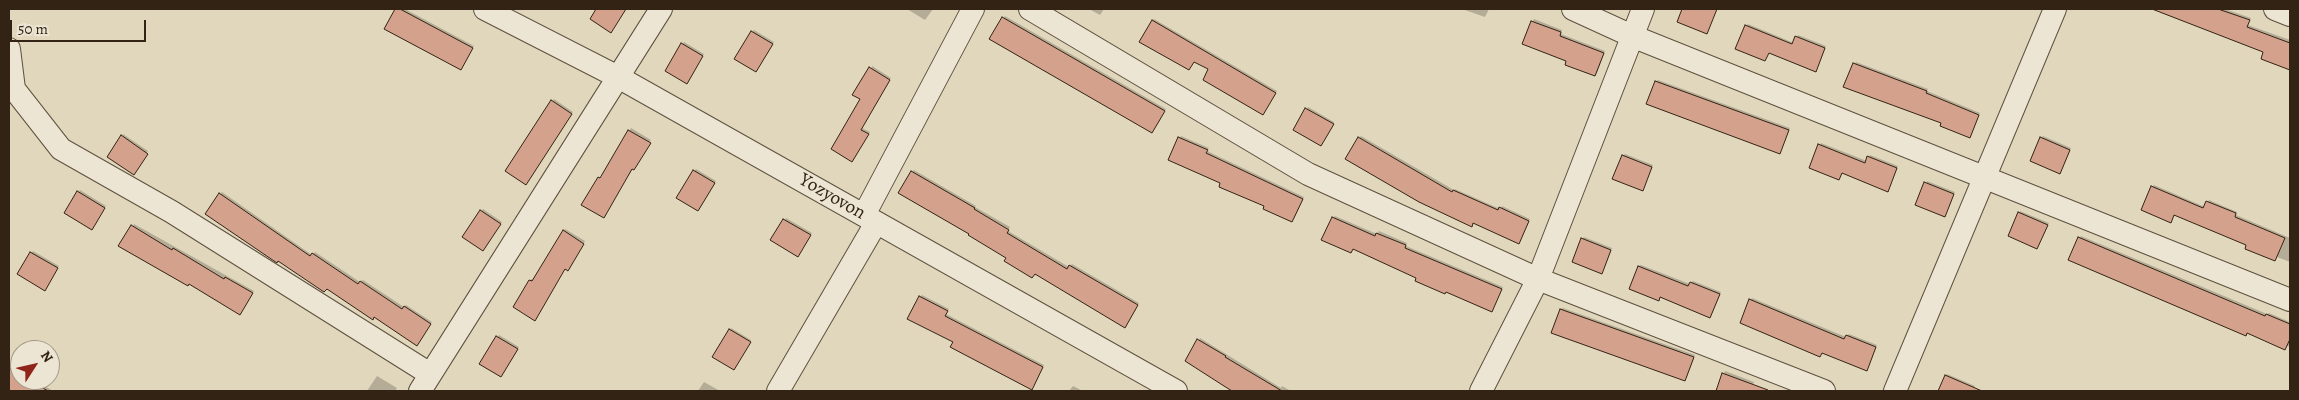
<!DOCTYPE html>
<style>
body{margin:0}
#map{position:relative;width:2299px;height:400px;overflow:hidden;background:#e1d7bc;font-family:Alegreya,serif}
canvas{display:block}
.frame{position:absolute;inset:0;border:10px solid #332314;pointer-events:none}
.north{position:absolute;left:10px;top:340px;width:50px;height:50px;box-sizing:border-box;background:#ece5d3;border:1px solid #a29787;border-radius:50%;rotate:55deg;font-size:14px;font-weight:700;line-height:20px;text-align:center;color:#332314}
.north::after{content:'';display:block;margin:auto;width:18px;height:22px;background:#8f2418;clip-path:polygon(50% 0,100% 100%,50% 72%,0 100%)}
.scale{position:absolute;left:10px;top:20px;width:136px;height:22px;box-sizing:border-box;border:2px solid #332314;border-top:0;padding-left:6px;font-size:15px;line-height:18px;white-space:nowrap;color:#332314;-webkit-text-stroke:4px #ece5d3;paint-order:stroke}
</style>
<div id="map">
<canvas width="2299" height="400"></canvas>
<div class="frame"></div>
<div class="north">N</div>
<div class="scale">50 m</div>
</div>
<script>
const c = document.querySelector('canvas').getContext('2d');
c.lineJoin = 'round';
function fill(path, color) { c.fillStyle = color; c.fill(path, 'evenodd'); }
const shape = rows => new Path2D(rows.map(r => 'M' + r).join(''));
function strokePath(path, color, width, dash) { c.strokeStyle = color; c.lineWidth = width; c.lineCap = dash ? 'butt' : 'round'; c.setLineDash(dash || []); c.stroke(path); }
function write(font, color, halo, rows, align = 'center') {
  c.font = font + ' Alegreya,serif'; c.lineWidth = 4; c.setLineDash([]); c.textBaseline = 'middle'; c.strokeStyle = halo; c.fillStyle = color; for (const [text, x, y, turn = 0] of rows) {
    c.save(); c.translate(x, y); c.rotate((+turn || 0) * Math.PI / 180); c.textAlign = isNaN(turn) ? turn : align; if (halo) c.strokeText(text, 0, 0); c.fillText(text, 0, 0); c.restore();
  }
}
fill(shape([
 [397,9,405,9,474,46,462,67,386,28],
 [907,9,933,9,925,20],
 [1089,9,1104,9,1100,15],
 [1462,9,1489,9,1485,17],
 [2151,9,2225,9,2251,18,2248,25,2290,40,2290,67,2263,58,2265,52],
 [1005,16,1166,109,1154,129,991,39],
 [1154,19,1277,91,1265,111,1153,21],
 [1534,19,1562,30,1561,34,1605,51,1597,73,1595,75,1568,61,1524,44],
 [1748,24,1794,43,1798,35,1826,46,1817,69,1769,52,1765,59,1746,26],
 [754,30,774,42,758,68,752,32],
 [684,42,704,54,688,81,682,44],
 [1856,62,1928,89,1927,91,1980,113,1971,135,1969,137,1942,123,1854,64],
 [872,66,891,78,862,128,870,132,852,161,862,99],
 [1658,80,1790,128,1781,150,1780,152,1656,81],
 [554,99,573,112,527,182,506,171],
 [1308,107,1334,122,1323,143,1306,109],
 [631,128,651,140,603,216,599,178,602,177],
 [123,134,148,151,135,171,122,136],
 [1181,136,1209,148,1207,151,1304,197,1294,219,1292,220,1222,183,1179,138],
 [1361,136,1454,190,1455,189,1500,209,1502,206,1530,219,1520,241,1474,222,1471,225,1359,138],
 [2043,136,2071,148,2060,172,2041,138],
 [1821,143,1867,161,1870,155,1898,166,1889,189,1888,191,1842,172,1839,178,1820,145],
 [1625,154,1653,165,1644,187,1623,156],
 [696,169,716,181,700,208,694,171],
 [914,170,976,206,975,207,1010,227,1008,231,1069,267,1072,264,1139,303,1127,324,1008,257,912,172],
 [1927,181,1955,192,1944,216,1916,205],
 [2154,185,2205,207,2209,200,2237,212,2236,215,2290,238,2290,262,2277,257,2274,260,2248,245,2175,214,2171,221,2152,187],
 [80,190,106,206,93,226,78,192],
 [222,192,312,255,315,252,360,282,363,280,404,307,406,305,432,322,418,342,417,344,327,288,220,194],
 [483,209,502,222,485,248,481,211],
 [2020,211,2049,223,2037,247,2019,213],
 [1335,216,1377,234,1379,231,1407,243,1406,246,1503,287,1493,309,1354,248,1351,252,1333,218],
 [786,218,812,233,799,254,772,240],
 [134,224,254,291,241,312,120,246],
 [565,229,585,241,570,268,565,268,515,307,530,280,532,279,534,280],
 [2081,236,2267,314,2269,313,2290,322,2290,347,2288,346,2285,348,2248,332,2246,335,2079,238],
 [1584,237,1612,248,1603,271,1582,239],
 [33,251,59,266,47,287,31,253],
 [1641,265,1690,284,1693,281,1721,292,1712,314,1710,316,1661,296,1659,300,1639,266],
 [922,295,949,309,946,314,1044,365,1034,386,955,342,920,297],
 [1752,298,1846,337,1849,334,1877,345,1868,367,1822,352,1750,300],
 [1563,308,1695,355,1687,377,1685,379,1561,309],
 [731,328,751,340,736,366,730,330],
 [499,335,519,347,503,374,497,337],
 [1200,338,1281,388,1282,386,1291,391,1235,391,1186,361],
 [9,364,20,371,20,380,35,380,53,391,9,391],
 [1725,371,1754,382,1751,391,1717,391],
 [1947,374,1975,386,1973,391,1939,391],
 [377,376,397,388,395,391,367,391],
 [704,382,720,391,698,391],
 [1073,386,1083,391,1069,391]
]), '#0003');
const building = shape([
 [395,9,400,9,473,48,461,70,384,29,395,9],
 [596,9,626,9,611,33,590,19,596,9],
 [1682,9,1717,9,1707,34,1677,22,1682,9],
 [2152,9,2218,9,2250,20,2247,27,2290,43,2290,70,2261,59,2263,52,2152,9],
 [1002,17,1165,111,1152,133,989,39,1002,17],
 [1152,20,1276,93,1263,115,1203,80,1208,69,1194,62,1189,70,1139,42,1152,20],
 [1531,21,1561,32,1560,36,1604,53,1595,76,1565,65,1566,61,1522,44,1531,21],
 [1745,25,1792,44,1795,36,1825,48,1816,72,1769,53,1765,61,1735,49,1745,25],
 [751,31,773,44,756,72,734,59,751,31],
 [681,43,703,56,687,84,665,71,681,43],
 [1853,63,1927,91,1926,93,1979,115,1970,138,1940,126,1941,123,1843,87,1853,63],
 [869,67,890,80,861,130,869,134,852,162,831,149,860,99,852,95,869,67],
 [1655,81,1789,130,1780,154,1646,104,1655,81],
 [551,100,572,114,526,185,505,171,551,100],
 [1305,108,1334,124,1321,146,1293,130,1305,108],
 [628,130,651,143,634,170,632,169,604,218,581,205,598,177,600,178,628,130],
 [121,135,148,154,134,175,107,157,121,135],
 [1178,137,1208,150,1206,153,1303,199,1292,222,1263,209,1264,206,1219,187,1220,183,1168,160,1178,137],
 [1358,137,1452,192,1453,190,1498,210,1499,207,1529,221,1519,244,1473,223,1472,227,1419,202,1345,159,1358,137],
 [2040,137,2070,150,2060,174,2030,161,2040,137],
 [1818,144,1865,163,1867,156,1897,168,1888,192,1842,173,1839,180,1809,168,1818,144],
 [1622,155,1652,167,1643,191,1612,179,1622,155],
 [693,170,715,183,698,211,676,198,693,170],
 [911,171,975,208,974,209,1009,230,1007,233,1067,269,1069,265,1138,305,1125,328,1035,274,1032,278,1004,261,1006,258,968,235,969,234,898,193,911,171],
 [1924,182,1954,194,1945,217,1915,205,1924,182],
 [2151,186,2203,208,2206,201,2236,213,2235,217,2285,238,2275,261,2245,249,2246,245,2174,215,2171,223,2141,210,2151,186],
 [77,191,105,208,92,230,64,213,77,191],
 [219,193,310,256,312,253,358,284,360,281,402,309,404,306,431,324,417,346,374,317,373,320,327,289,324,292,278,261,277,263,205,214,219,193],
 [480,210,501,224,483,251,462,237,480,210],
 [2018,212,2048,225,2037,249,2008,236,2018,212],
 [1332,217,1375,236,1376,233,1406,245,1405,248,1502,289,1492,312,1446,292,1445,294,1415,281,1416,278,1353,249,1351,253,1321,240,1332,217],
 [783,219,811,235,798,257,770,240,783,219],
 [131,225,172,250,173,248,224,279,225,277,253,293,240,315,189,284,188,286,118,246,131,225],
 [563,230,584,244,568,271,565,269,535,321,513,307,529,280,532,281,563,230],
 [2078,237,2265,316,2266,314,2290,324,2290,339,2285,350,2247,333,2246,336,2068,260,2078,237],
 [1581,238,1611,250,1602,274,1572,262,1581,238],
 [30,252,58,268,45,291,17,274,30,252],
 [1638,266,1688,286,1690,282,1720,294,1710,318,1660,297,1659,301,1629,289,1638,266],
 [919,296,948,311,945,316,1043,367,1032,390,950,347,953,342,907,319,919,296],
 [1749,299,1844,339,1846,335,1876,347,1867,371,1822,353,1820,357,1740,323,1749,299],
 [1560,309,1694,357,1685,381,1551,333,1560,309],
 [729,329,751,342,734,370,712,357,729,329],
 [496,336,518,349,501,377,479,364,496,336],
 [1197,339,1226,356,1225,357,1282,391,1232,391,1224,386,1185,361,1197,339],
 [9,368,20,375,20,380,29,380,48,391,9,391,9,368],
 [1722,373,1768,390,1768,391,1716,391,1722,373],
 [1945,375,1982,391,1938,391,1945,375]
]);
fill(building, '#d4a18c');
strokePath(building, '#332314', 1);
const street = shape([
 [485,9,618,77,1176,391],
 [1030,9,1308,174,1538,279,1824,391],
 [1573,9,1632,36,2290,300],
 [2275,9,2290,15],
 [9,49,14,89,61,149,172,212,430,374],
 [864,215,973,9],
 [420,391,661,9],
 [778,391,876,223],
 [1481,391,1538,279,1643,9],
 [1895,391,2055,9]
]);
strokePath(street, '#5e503e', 24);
strokePath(street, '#ece5d3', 22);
write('19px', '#332314', '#ece5d3', [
 ["Yozyovon",832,197,30]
]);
</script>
